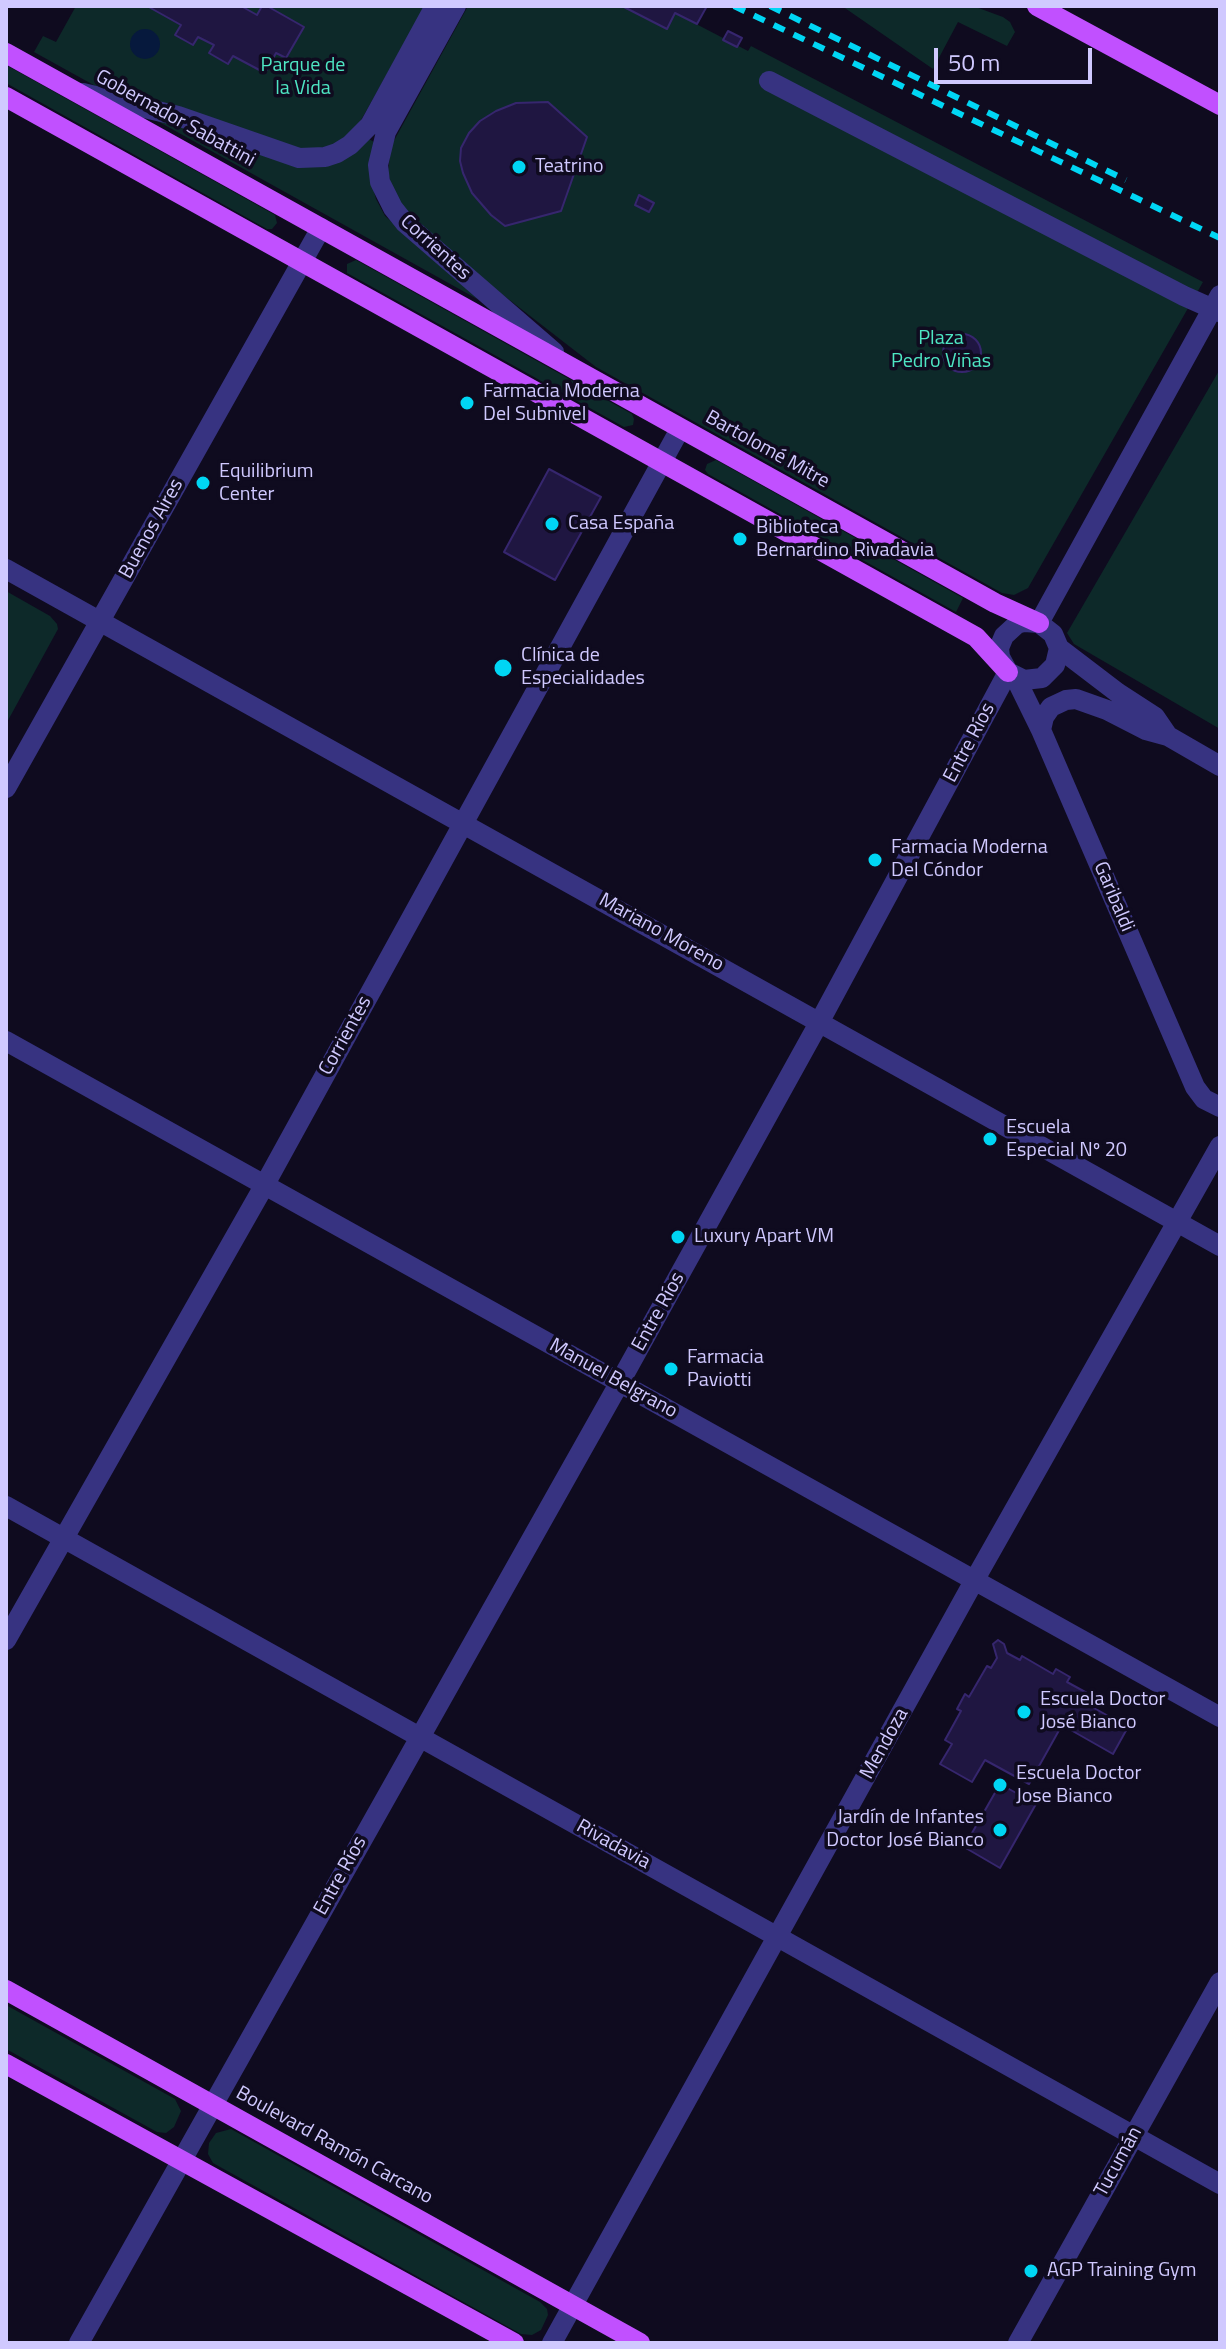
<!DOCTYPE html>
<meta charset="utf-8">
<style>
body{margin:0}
#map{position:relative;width:1226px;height:2349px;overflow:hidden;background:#0f0b1f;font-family:"Titillium Web",sans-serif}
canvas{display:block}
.frame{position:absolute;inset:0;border:8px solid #d0c9ff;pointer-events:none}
.scale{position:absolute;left:934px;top:48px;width:158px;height:36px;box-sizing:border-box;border:4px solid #d0c9ff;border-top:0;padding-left:10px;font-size:24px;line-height:28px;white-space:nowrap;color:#d0c9ff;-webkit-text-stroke:6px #0f0b1f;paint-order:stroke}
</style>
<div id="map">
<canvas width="1226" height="2349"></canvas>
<div class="frame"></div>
<div class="scale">50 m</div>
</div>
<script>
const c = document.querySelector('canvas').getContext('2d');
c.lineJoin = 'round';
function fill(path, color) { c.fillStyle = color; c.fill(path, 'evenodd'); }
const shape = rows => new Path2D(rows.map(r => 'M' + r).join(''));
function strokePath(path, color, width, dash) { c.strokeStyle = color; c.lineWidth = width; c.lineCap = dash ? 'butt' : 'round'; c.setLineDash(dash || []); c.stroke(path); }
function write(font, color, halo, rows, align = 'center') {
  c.font = font + ' "Titillium Web",sans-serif'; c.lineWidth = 7; c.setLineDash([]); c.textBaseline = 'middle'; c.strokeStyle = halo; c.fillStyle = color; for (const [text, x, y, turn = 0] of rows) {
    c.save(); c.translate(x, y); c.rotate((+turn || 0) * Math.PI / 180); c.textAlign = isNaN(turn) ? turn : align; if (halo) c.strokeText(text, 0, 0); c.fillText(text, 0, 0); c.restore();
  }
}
fill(shape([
 [76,6,425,6,360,122,352,133,331,146,306,151,99,88,34,52,43,36,56,42],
 [468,6,622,6,667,29,675,13,748,51,751,46,1203,282,1028,588,1014,595,1002,593,596,367,485,281,408,213,393,193,388,172,391,146],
 [842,6,973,6,1003,17,1010,22,1015,32,1007,46,958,22,933,69],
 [6,65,275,215,277,223,272,229,267,229,6,83],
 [152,115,295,164,369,139,374,142,370,162,371,180,376,199,385,216,479,300,152,118],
 [356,260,632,414,634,419,633,425,624,427,347,273,347,264],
 [1220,369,1220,729,1074,644,1067,633],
 [716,460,963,598,956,612,708,474,705,470,707,464],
 [6,591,50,616,57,624,58,629,6,724],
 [6,2005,175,2099,181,2111,174,2127,166,2133,157,2132,6,2049],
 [231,2129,540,2302,547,2309,548,2315,541,2330,532,2335,521,2334,213,2163,208,2154,209,2143,216,2133]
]), '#0d2929');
fill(shape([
 '130 44a15 15 0 1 1 30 0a15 15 0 1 1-30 0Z'
]), '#06193d');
const building = shape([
 [147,6,241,6,257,15,262,6,267,6,304,27,286,58,276,53,265,73,233,56,228,64,209,53,214,45,198,37,193,45,175,35,181,25,147,6],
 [622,6,707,6,697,24,675,13,667,29,622,6],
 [728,31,742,38,737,47,723,40,728,31],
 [548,102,587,137,561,211,505,226,491,215,472,193,463,173,460,161,461,148,469,133,480,121,496,111,516,103,548,102],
 [639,195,654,203,649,212,635,205,639,195],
 '943 353a19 19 0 1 1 38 0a19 19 0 1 1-38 0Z',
 [549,469,601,497,555,580,504,552,549,469],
 [998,1640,1004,1644,1007,1653,1020,1660,1022,1656,1053,1674,1056,1669,1070,1677,1067,1682,1098,1699,1094,1708,1128,1727,1113,1754,1062,1725,1029,1784,985,1760,972,1782,940,1764,952,1744,945,1740,961,1711,957,1709,965,1694,969,1697,987,1666,991,1668,997,1658,993,1644,998,1640],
 [1000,1784,1036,1804,1000,1868,964,1847,1000,1784]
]);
fill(building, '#1f1641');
strokePath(building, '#36266e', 2);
strokePath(shape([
 [456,6,386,132,378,165,380,182,393,208,405,223,554,352],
 [769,81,1184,296,1220,312],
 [83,93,178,116,299,158,325,157,337,153,350,145,370,125,435,6],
 [6,569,1220,1246],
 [1039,623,1053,634,1059,648,1118,693,1155,717,1168,736,1220,766],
 [1008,672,1024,680,1042,678,1055,665,1059,648],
 [1015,677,1041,730,1195,1087,1204,1099,1220,1107],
 [1041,730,1044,717,1051,707,1066,700,1076,699,1107,710,1146,730,1168,736],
 [6,788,321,228],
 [6,1041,1220,1717],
 [6,1506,1220,2184],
 [6,1640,264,1186,680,429],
 [79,2343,620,1382,820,1021,1008,672,1000,657,999,648,1004,636,1017,624,1024,622,1039,623,1220,295],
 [552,2343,974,1581,1220,1146],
 [1018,2343,1220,1982]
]), '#373381', 20);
strokePath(shape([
 [1037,6,1220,105],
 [6,53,995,603,1039,623],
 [6,97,976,637,1008,672],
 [6,1990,640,2343],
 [6,2064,514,2343]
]), '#c150ff', 20);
strokePath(shape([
 [734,6,1220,238],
 [770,6,1126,180]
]), '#00d6f4', 6, [12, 10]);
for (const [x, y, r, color] of [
 [519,167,8,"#00d6f4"],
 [467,403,8,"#00d6f4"],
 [203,483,8,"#00d6f4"],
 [552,524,8,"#00d6f4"],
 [740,539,8,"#00d6f4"],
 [503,668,10,"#00d6f4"],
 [875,860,8,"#00d6f4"],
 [990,1139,8,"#00d6f4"],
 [678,1237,8,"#00d6f4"],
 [671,1369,8,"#00d6f4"],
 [1024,1712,8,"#00d6f4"],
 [1000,1785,8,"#00d6f4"],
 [1000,1830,8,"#00d6f4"],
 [1031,2271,8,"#00d6f4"]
]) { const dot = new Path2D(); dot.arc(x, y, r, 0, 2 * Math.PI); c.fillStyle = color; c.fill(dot); strokePath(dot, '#0f0b1f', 3); }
write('20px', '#4ee6c3', '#0f0b1f', [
 ["Parque de",303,66],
 ["la Vida",303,89],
 ["Plaza",941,339],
 ["Pedro Viñas",941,362]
]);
write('20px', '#d0c9ff', '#0f0b1f', [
 ["Gobernador Sabattini",175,119,29],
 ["Corrientes",435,248,42],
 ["Bartolomé Mitre",767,450,29],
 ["Buenos Aires",152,529,-61],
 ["Entre Ríos",970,743,-62],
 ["Garibaldi",1113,897,67],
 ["Mariano Moreno",661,933,29],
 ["Corrientes",346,1036,-61],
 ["Entre Ríos",659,1312,-61],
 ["Manuel Belgrano",613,1379,29],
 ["Mendoza",885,1744,-61],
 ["Rivadavia",613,1845,29],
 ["Entre Ríos",341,1876,-61],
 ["Boulevard Ramón Carcano",334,2146,29],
 ["Tucumán",1119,2162,-61]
]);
write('20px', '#d0c9ff', '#0f0b1f', [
 ["Teatrino",535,167],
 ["Farmacia Moderna",483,392],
 ["Del Subnivel",483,415],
 ["Equilibrium",219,472],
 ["Center",219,495],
 ["Casa España",568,524],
 ["Biblioteca",756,528],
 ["Bernardino Rivadavia",756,551],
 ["Clínica de",521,656],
 ["Especialidades",521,679],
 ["Farmacia Moderna",891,848],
 ["Del Cóndor",891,871],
 ["Escuela",1006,1128],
 ["Especial Nº 20",1006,1151],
 ["Luxury Apart VM",694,1237],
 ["Farmacia",687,1358],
 ["Paviotti",687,1381],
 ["Escuela Doctor",1040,1700],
 ["José Bianco",1040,1723],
 ["Escuela Doctor",1016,1774],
 ["Jose Bianco",1016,1797],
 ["Jardín de Infantes",984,1818,"right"],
 ["Doctor José Bianco",984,1841,"right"],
 ["AGP Training Gym",1047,2271]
], 'left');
</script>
